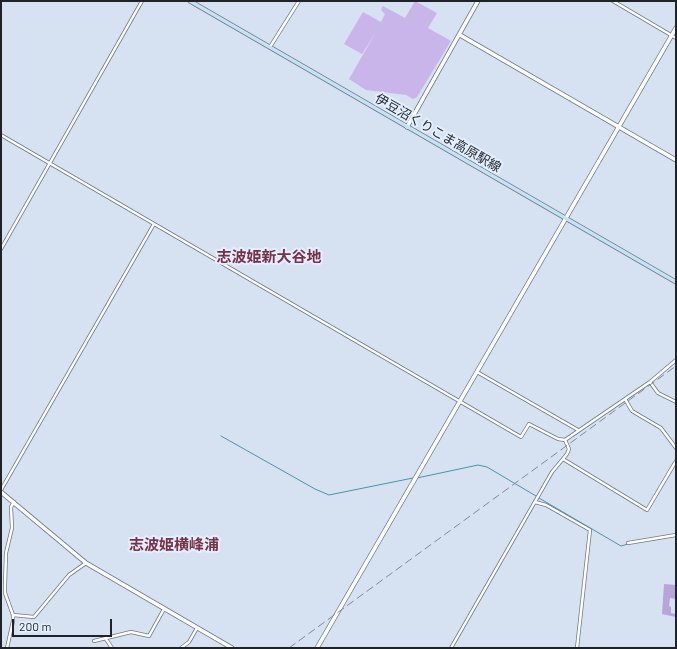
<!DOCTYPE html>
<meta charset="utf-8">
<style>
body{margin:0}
#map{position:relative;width:677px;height:649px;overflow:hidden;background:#d6e1f2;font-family:Barlow,sans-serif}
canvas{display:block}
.frame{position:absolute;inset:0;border:2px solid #1f2329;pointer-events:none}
.scale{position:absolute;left:12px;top:619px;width:100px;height:18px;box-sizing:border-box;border:2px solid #1f2329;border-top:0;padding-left:5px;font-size:12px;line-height:14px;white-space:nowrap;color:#1f2329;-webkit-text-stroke:3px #e3eeff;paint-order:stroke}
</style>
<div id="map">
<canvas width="677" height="649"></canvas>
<div class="frame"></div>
<div class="scale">200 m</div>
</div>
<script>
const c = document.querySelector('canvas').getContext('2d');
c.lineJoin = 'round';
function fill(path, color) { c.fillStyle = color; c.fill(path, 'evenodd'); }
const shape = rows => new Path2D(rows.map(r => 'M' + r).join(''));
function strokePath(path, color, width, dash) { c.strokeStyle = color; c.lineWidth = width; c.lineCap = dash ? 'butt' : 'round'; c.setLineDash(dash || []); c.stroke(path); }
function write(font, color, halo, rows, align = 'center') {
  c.font = font + ' Barlow,"Noto Sans JP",sans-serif'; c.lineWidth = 4; c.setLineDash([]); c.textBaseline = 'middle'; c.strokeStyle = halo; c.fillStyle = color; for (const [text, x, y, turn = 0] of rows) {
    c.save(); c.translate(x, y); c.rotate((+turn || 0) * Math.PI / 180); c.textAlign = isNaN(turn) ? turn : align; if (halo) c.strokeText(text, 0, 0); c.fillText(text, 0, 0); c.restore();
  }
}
fill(shape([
 [415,1,437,13,428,28,451,41,417,97,413,99,406,95,366,90,349,79,376,32,362,54,344,44,363,12,381,22,385,14,381,10,383,6,405,18]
]), '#c9b5e9');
fill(shape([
 [664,584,676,585,676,599,670,598,669,606,671,607,671,613,676,614,676,617,662,614]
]), '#b9a4d9');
strokePath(shape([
 [221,436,315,489,329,495,413,478],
 [417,478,478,465,487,467,536,496],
 [539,498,621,546,628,544],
 [653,540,676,536]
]), '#4a95a8', 1);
const minor = shape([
 [613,1,676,38],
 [270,47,299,1],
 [1,135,521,437,529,424,558,439,565,440,650,382,676,360],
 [1,249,142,1],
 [477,372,578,430],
 [650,382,658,393,676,402],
 [625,399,632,411,661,428,676,448],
 [563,459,647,510,676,461],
 [1,490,154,224],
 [535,502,546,505,590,530,577,648],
 [628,543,676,535],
 [13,615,34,617,69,575,86,563],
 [106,639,112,648],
 [94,641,131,632,149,636,164,609],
 [7,648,13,621,13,615,5,593,5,586,6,553,12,528,11,507,14,502],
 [181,648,189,642,197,628],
 [451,648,552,472,567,454,569,449,565,440]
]);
const tertiary = shape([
 [460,35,676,160],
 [407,127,478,1],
 [1,492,86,563,232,648],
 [317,648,676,28]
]);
const secondary = shape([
 [190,1,676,282]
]);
strokePath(minor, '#6e7887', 4);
strokePath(tertiary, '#6e7887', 5);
strokePath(secondary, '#6e7887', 5);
strokePath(minor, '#fff', 2.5);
strokePath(tertiary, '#fff', 3.5);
strokePath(secondary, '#c4e3f5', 3.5);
strokePath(shape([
 [289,648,676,366]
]), '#818995', 1, [8, 4]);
write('13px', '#1f2329', '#e3eeff', [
 ["伊豆沼くりこま高原駅線",438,133,30]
]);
write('bold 15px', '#773143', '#e3eeff', [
 ["志波姫新大谷地",269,257],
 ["志波姫横峰浦",174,545]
]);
</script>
